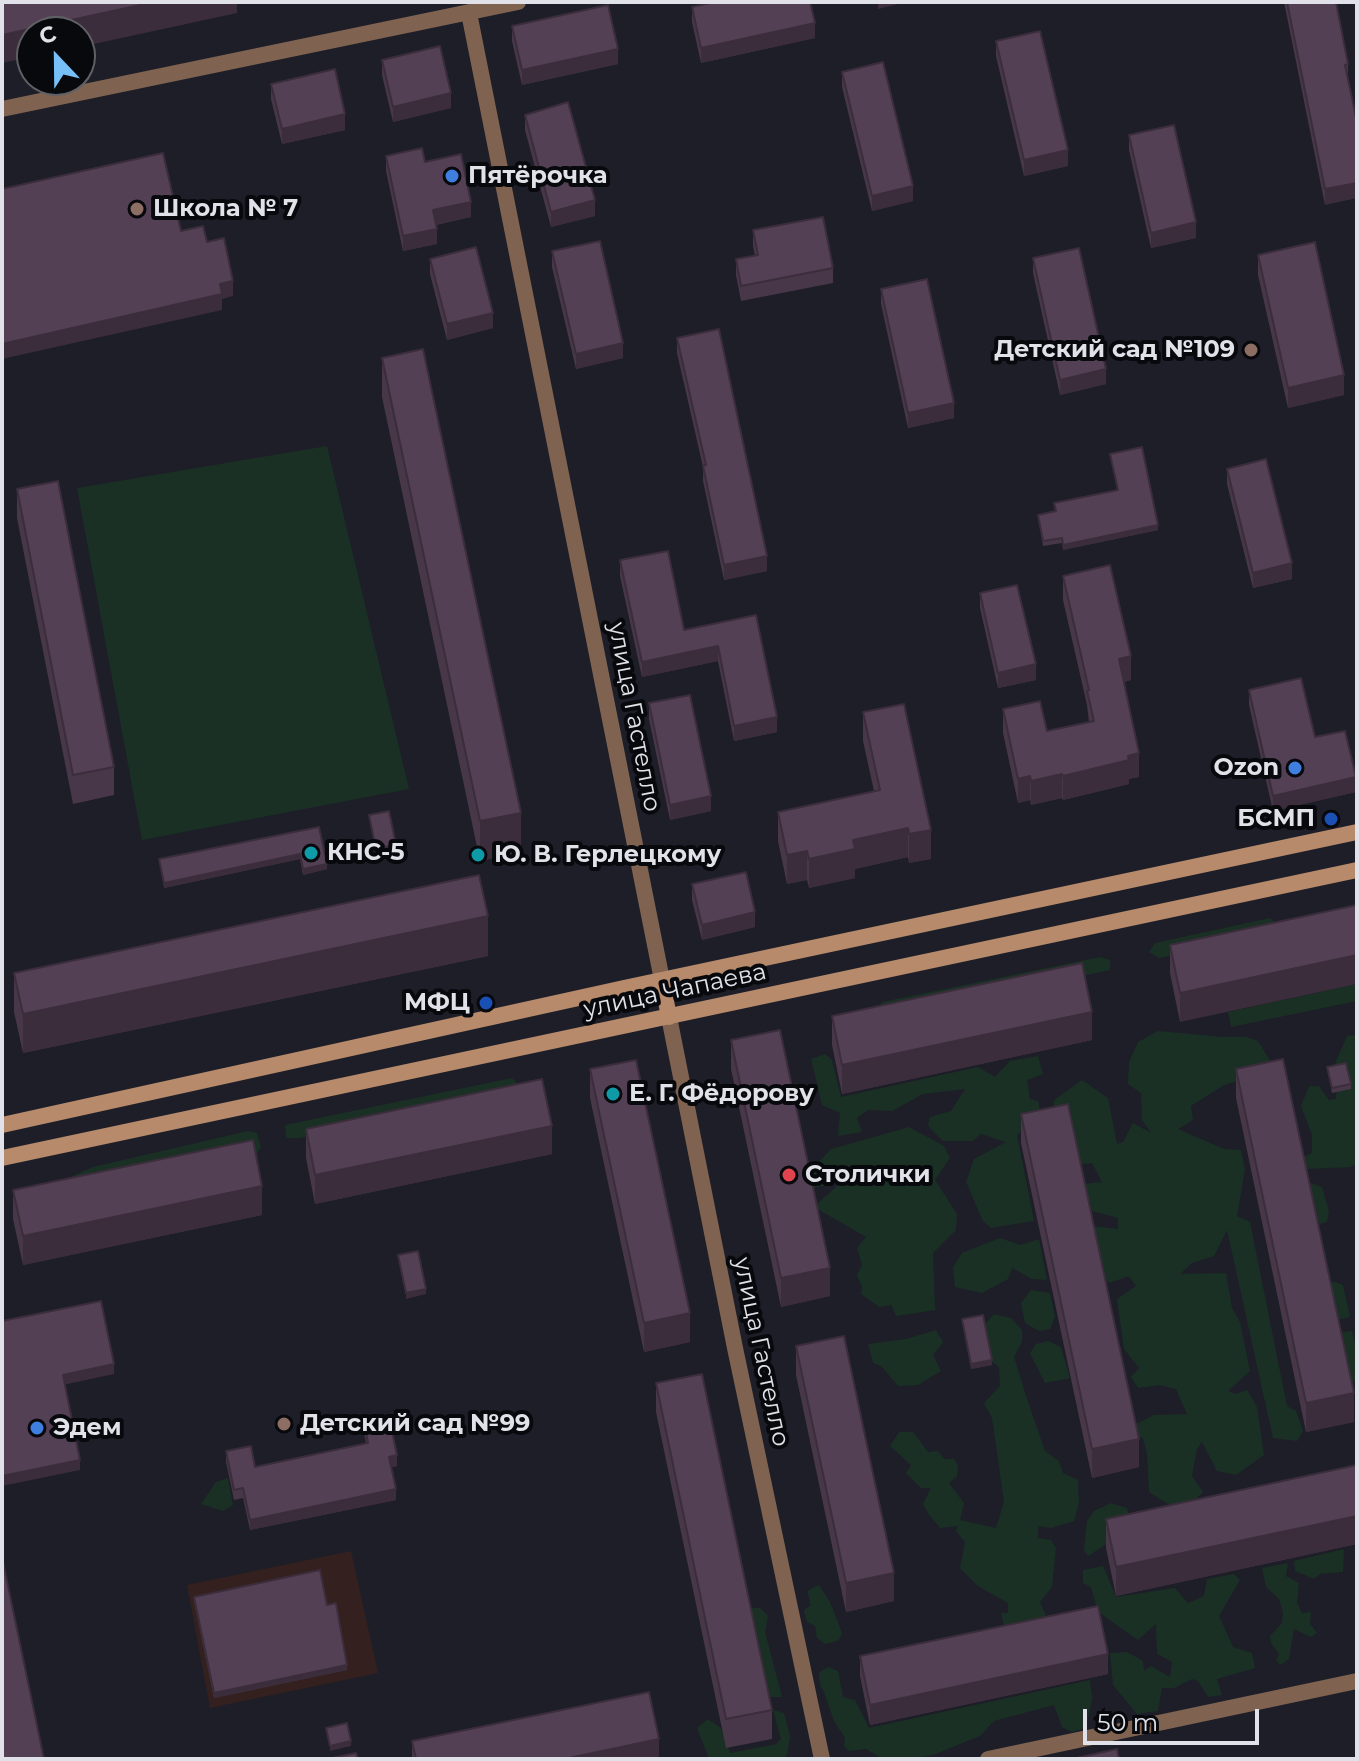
<!DOCTYPE html>
<meta charset="utf-8">
<style>
body{margin:0}
#map{position:relative;width:1359px;height:1761px;overflow:hidden;background:#1d1e28;font-family:Montserrat,sans-serif}
canvas{display:block}
.frame{position:absolute;inset:0;border:4px solid #e1e2e9;pointer-events:none}
.north{position:absolute;left:16px;top:16px;width:80px;height:80px;box-sizing:border-box;background:#08090d;border:2px solid #5f6065;border-radius:50%;rotate:338deg;font-size:22px;font-weight:700;line-height:32px;text-align:center;color:#e1e2e9}
.north::after{content:'';display:block;margin:auto;width:28px;height:36px;background:#76c0f7;clip-path:polygon(50% 0,100% 100%,50% 72%,0 100%)}
.scale{position:absolute;left:1083px;top:1709px;width:176px;height:36px;box-sizing:border-box;border:4px solid #e1e2e9;border-top:0;padding-left:10px;font-size:24px;line-height:28px;white-space:nowrap;color:#e1e2e9;-webkit-text-stroke:6px #08090d;paint-order:stroke}
</style>
<div id="map">
<canvas width="1359" height="1761"></canvas>
<div class="frame"></div>
<div class="north">С</div>
<div class="scale">50 m</div>
</div>
<script>
const c = document.querySelector('canvas').getContext('2d');
c.lineJoin = 'round';
function fill(path, color) { c.fillStyle = color; c.fill(path, 'evenodd'); }
const shape = rows => new Path2D(rows.map(r => 'M' + r).join(''));
function strokePath(path, color, width, dash) { c.strokeStyle = color; c.lineWidth = width; c.lineCap = dash ? 'butt' : 'round'; c.setLineDash(dash || []); c.stroke(path); }
function write(font, color, halo, rows, align = 'center') {
  c.font = font + ' Montserrat,sans-serif'; c.lineWidth = 8; c.setLineDash([]); c.textBaseline = 'middle'; c.strokeStyle = halo; c.fillStyle = color; for (const [text, x, y, turn = 0] of rows) {
    c.save(); c.translate(x, y); c.rotate((+turn || 0) * Math.PI / 180); c.textAlign = isNaN(turn) ? turn : align; if (halo) c.strokeText(text, 0, 0); c.fillText(text, 0, 0); c.restore();
  }
}
fill(shape([
 [351,1551,378,1673,210,1708,187,1585]
]), '#34201f');
fill(shape([
 [327,446,409,789,142,840,77,488],
 [1270,918,1279,925,1276,933,1159,958,1149,952,1155,943],
 [1100,957,1110,960,1110,970,889,1017,876,1014,882,1002],
 [1357,984,1357,1001,1231,1027,1228,1012],
 [1158,1031,1223,1037,1246,1037,1258,1041,1272,1064,1262,1074,1224,1085,1191,1106,1193,1120,1178,1129,1224,1149,1241,1150,1245,1169,1237,1216,1250,1222,1287,1406,1296,1411,1303,1431,1297,1441,1273,1438,1227,1230,1214,1256,1192,1263,1180,1274,1226,1273,1232,1308,1240,1322,1250,1371,1228,1391,1236,1394,1247,1390,1257,1407,1264,1455,1236,1475,1217,1471,1202,1442,1197,1449,1192,1476,1203,1492,1182,1513,1149,1492,1147,1454,1143,1438,1136,1436,1136,1424,1154,1415,1187,1414,1176,1389,1160,1385,1138,1388,1131,1377,1139,1368,1124,1349,1117,1299,1136,1286,1129,1276,1109,1283,1098,1268,1091,1226,1118,1229,1118,1218,1092,1211,1084,1184,1102,1182,1092,1163,1079,1165,1054,1110,1054,1100,1082,1080,1108,1098,1117,1144,1123,1142,1133,1123,1151,1133,1142,1120,1141,1093,1128,1084,1129,1062,1138,1042],
 [1357,1035,1357,1164,1350,1167,1307,1169,1301,1158,1312,1153,1312,1135,1301,1106,1309,1086,1319,1086,1329,1100,1336,1099,1337,1081,1334,1066,1347,1036],
 [825,1054,832,1060,841,1097,978,1067,995,1077,1010,1061,1038,1056,1043,1074,1027,1080,1030,1099,1038,1101,1041,1116,1017,1135,1034,1221,991,1228,983,1221,966,1182,974,1159,1006,1142,981,1134,972,1141,943,1141,928,1126,930,1117,951,1111,965,1089,923,1094,892,1111,868,1110,857,1118,862,1132,838,1136,840,1113,822,1105,811,1059],
 [512,1078,519,1085,515,1093,300,1138,286,1138,285,1125],
 [909,1127,944,1146,950,1158,935,1180,957,1214,956,1230,933,1253,935,1310,896,1316,891,1305,879,1307,861,1294,862,1287,857,1275,862,1265,857,1248,866,1237,814,1207,840,1183,811,1188,811,1171,831,1149],
 [248,1131,257,1133,261,1147,251,1164,79,1183,72,1176,93,1167],
 [1308,1182,1322,1187,1329,1211,1327,1222,1320,1224,1315,1218],
 [1000,1238,1020,1245,1039,1239,1047,1280,1032,1279,1012,1268,1008,1279,982,1293,955,1287,953,1267,962,1253],
 [1335,1282,1343,1285,1350,1317,1337,1320,1328,1283],
 [1031,1290,1050,1293,1055,1316,1050,1329,1039,1331,1025,1323,1021,1303],
 [994,1314,1011,1318,1022,1330,1022,1341,1014,1357,1027,1399,1045,1451,1059,1461,1063,1473,1078,1480,1079,1503,1074,1521,1051,1528,1038,1526,1038,1538,1051,1540,1056,1548,1052,1587,1040,1602,1050,1624,1007,1640,1001,1613,1008,1613,1008,1603,979,1587,960,1568,965,1542,956,1531,958,1526,940,1528,929,1515,923,1504,931,1488,921,1488,906,1473,911,1465,890,1446,899,1432,913,1432,928,1452,938,1451,944,1459,954,1459,958,1466,957,1476,949,1483,964,1503,960,1520,996,1528,1004,1502,992,1418,984,1403,1000,1386,999,1367,985,1356,982,1328],
 [936,1330,943,1342,933,1355,941,1371,918,1385,898,1386,881,1366,873,1363,868,1344,906,1339],
 [1352,1331,1357,1353,1357,1381,1348,1382,1337,1333],
 [1048,1341,1061,1347,1070,1378,1045,1383,1030,1353,1036,1344],
 [228,1478,233,1505,223,1511,201,1504,216,1482],
 [1111,1503,1127,1508,1134,1538,1105,1545,1088,1556,1084,1550,1087,1521,1094,1511],
 [1344,1549,1343,1572,1320,1574,1314,1579,1295,1571,1294,1561],
 [1288,1563,1286,1576,1299,1583,1297,1603,1302,1613,1311,1612,1310,1624,1317,1633,1311,1637,1294,1629,1289,1659,1280,1665,1276,1660,1279,1654,1271,1643,1270,1636,1282,1623,1283,1613,1279,1599,1266,1587,1262,1568],
 [1103,1566,1116,1597,1175,1588,1188,1603,1204,1596,1207,1579,1234,1574,1240,1580,1219,1616,1233,1647,1252,1653,1255,1668,1217,1679,1222,1695,1208,1697,1198,1681,1192,1679,1174,1688,1162,1688,1158,1711,1137,1714,1113,1685,1110,1653,1127,1652,1143,1661,1144,1671,1151,1666,1170,1677,1172,1662,1157,1654,1156,1624,1138,1640,1098,1612,1091,1587,1083,1583,1083,1570],
 [819,1585,830,1602,842,1633,838,1641,825,1644,817,1638,815,1626,807,1622,804,1610,811,1605,807,1591],
 [751,1608,760,1608,768,1616,765,1632,782,1697,770,1697],
 [829,1667,838,1671,843,1697,855,1700,869,1728,1090,1680,1092,1699,1086,1728,1072,1732,1062,1727,1054,1705,994,1721,980,1736,933,1755,910,1759,883,1759,866,1749,849,1751,844,1746,845,1738,834,1721,824,1692,820,1685,819,1672],
 [773,1710,784,1713,790,1736,787,1755,782,1759,709,1759,697,1728,708,1719,721,1728,730,1753,776,1744,781,1739]
]), '#1a3024');
strokePath(shape([
 [469,13,662,980],
 [2,109,518,2],
 [669,1017,735,1348,822,1759],
 [988,1759,1357,1681]
]), '#7f6350', 16);
strokePath(shape([
 [662,980,669,1017],
 [2,1125,624,988,1357,832],
 [2,1158,1357,870]
]), '#b68a6b', 16);
fill(shape([
 [1284,2,1336,2,1348,64,1348,79,1325,205],
 [692,7,815,38,701,63,692,22],
 [512,26,618,64,522,85,512,41],
 [996,41,1068,166,1024,176,996,56],
 [382,60,451,108,393,122,382,75],
 [842,72,913,201,872,211,842,87],
 [271,84,345,130,282,144,271,99],
 [525,115,595,216,551,227,525,130],
 [1129,135,1196,238,1151,248,1129,150],
 [386,156,425,162,471,217,436,225,437,244,403,251,386,171],
 [753,230,833,268,833,283,741,301,736,275,736,259,755,256,753,246],
 [552,251,623,358,576,369,552,267],
 [1258,255,1344,395,1288,408,1258,275],
 [1033,258,1106,384,1060,395,1033,273],
 [430,259,493,328,447,340,430,274],
 [881,289,954,418,908,428,881,304],
 [677,338,767,571,724,580,703,481,703,467,677,353],
 [382,358,521,852,480,861,382,397],
 [1110,454,1158,530,1063,550,1062,543,1043,546,1038,515,1055,512,1054,503,1117,490],
 [1227,469,1292,579,1253,588,1227,484],
 [17,489,114,767,114,795,73,804,17,518],
 [620,560,684,630,756,615,777,732,734,741,718,661,642,677,620,576],
 [1063,576,1131,680,1124,682,1139,777,1129,779,1129,784,1063,800,1062,798,1031,805,1030,800,1018,803,1003,733,1003,709,1047,731,1089,722,1087,705,1063,600],
 [980,593,1036,680,998,688,980,608],
 [1249,690,1315,737,1356,792,1273,811,1249,705],
 [649,703,711,811,670,820,649,719],
 [863,712,931,859,909,863,908,857,855,869,855,878,809,888,807,880,787,884,778,841,778,812,874,791,863,741],
 [319,827,327,869,303,875,300,859,164,888,159,859],
 [692,884,755,927,702,940,692,900],
 [1357,905,1180,1022,1170,973,1170,945],
 [488,956,23,1053,14,1012,14,973],
 [832,1016,1092,1040,842,1094,832,1045],
 [731,1040,830,1296,781,1307,731,1069],
 [1327,1067,1351,1084,1351,1089,1332,1093],
 [590,1069,690,1342,644,1352,590,1098],
 [1236,1069,1354,1422,1306,1432,1236,1098],
 [1021,1114,1139,1467,1092,1478,1021,1143],
 [306,1129,552,1154,315,1204,306,1158],
 [13,1190,262,1215,23,1265,13,1219],
 [962,1319,992,1365,971,1369],
 [796,1346,894,1601,846,1612,796,1375],
 [656,1383,772,1710,772,1739,726,1748,656,1412],
 [364,1423,397,1466,391,1467,396,1500,250,1530,243,1498,234,1500,226,1462,226,1451,255,1467,366,1443,364,1433],
 [1357,1465,1357,1544,1116,1596,1106,1548,1106,1519],
 [194,1597,327,1605,347,1670,214,1698,194,1602],
 [860,1656,1108,1674,870,1725,860,1676],
 [412,1741,659,1759,412,1759]
]), '#483748');
fill(shape([
 [154,2,237,2,237,13,80,47,80,32,32,32,32,57,2,63,2,35],
 [878,2,906,2,878,9],
 [815,23,815,38,701,63,701,48],
 [618,49,618,64,522,85,522,70],
 [451,93,451,108,393,122,393,107],
 [345,114,345,130,282,144,282,129],
 [1068,150,1068,166,1024,176,1024,160],
 [1357,183,1357,198,1325,205,1325,189],
 [913,186,913,201,872,211,872,196],
 [595,200,595,216,551,227,551,212],
 [471,202,471,217,433,225,433,210],
 [1196,222,1196,238,1151,248,1151,233],
 [437,229,437,244,403,251,403,236],
 [233,281,233,296,222,299,222,310,2,359,2,344],
 [493,313,493,328,447,340,447,324],
 [623,343,623,358,576,369,576,354],
 [1106,369,1106,384,1060,395,1060,380],
 [1344,375,1344,395,1288,408,1288,388],
 [954,403,954,418,908,428,908,413],
 [1158,525,1158,530,1063,550,1063,545],
 [767,556,767,571,724,580,724,565],
 [1292,563,1292,579,1253,588,1253,573],
 [718,646,718,661,642,677,642,662],
 [1131,656,1131,680,1119,683,1119,659],
 [1036,664,1036,680,998,688,998,673],
 [777,717,777,732,734,741,734,726],
 [1139,753,1139,777,1129,779,1129,784,1063,800,1063,776],
 [1062,774,1062,798,1031,805,1031,781],
 [1030,776,1030,800,1018,803,1018,779],
 [1356,777,1356,792,1273,811,1273,796],
 [711,796,711,811,670,820,670,805],
 [521,813,521,852,480,861,480,821],
 [908,828,908,857,855,869,855,878,809,888,809,859,853,840],
 [931,830,931,859,909,863,909,834],
 [396,845,396,850,376,854,376,849],
 [807,851,807,880,787,884,787,855],
 [300,854,300,859,164,888,164,883],
 [327,864,327,869,303,875,303,869],
 [755,912,755,927,702,940,702,925],
 [488,916,488,956,23,1053,23,1014],
 [1357,955,1357,984,1180,1022,1180,993],
 [1092,1012,1092,1040,842,1094,842,1065],
 [552,1126,552,1154,315,1204,315,1175],
 [262,1186,262,1215,23,1265,23,1236],
 [830,1268,830,1296,781,1307,781,1278],
 [426,1289,426,1294,406,1299,406,1293],
 [690,1313,690,1342,644,1352,644,1323],
 [992,1360,992,1365,971,1369,971,1364],
 [114,1364,114,1374,63,1385,63,1375],
 [1354,1393,1354,1422,1306,1432,1306,1403],
 [1139,1439,1139,1467,1092,1478,1092,1449],
 [397,1455,397,1466,389,1468,389,1457],
 [80,1460,80,1470,2,1486,2,1476],
 [396,1489,396,1500,250,1530,250,1520],
 [1357,1516,1357,1544,1116,1596,1116,1567],
 [894,1573,894,1601,846,1612,846,1583],
 [1108,1654,1108,1674,870,1725,870,1705],
 [347,1665,347,1670,214,1698,214,1693],
 [659,1739,659,1759,564,1759],
 [351,1741,351,1746,330,1751,330,1746]
]), '#3b2d3b');
const building = shape([
 [2,2,154,2,2,35,2,2],
 [715,2,810,2,815,23,701,48,692,7,715,2],
 [1287,2,1336,2,1348,64,1345,65,1357,122,1357,183,1325,189,1287,2],
 [608,5,618,49,522,70,512,26,608,5],
 [1040,31,1068,150,1024,160,996,41,1040,31],
 [440,46,451,93,393,107,382,60,440,46],
 [883,62,913,186,872,196,842,72,883,62],
 [335,69,345,114,282,129,271,84,335,69],
 [568,102,595,200,551,212,525,115,568,102],
 [1174,125,1196,222,1151,233,1129,135,1174,125],
 [422,148,425,162,461,154,471,202,433,210,437,229,403,236,386,156,422,148],
 [163,153,181,231,203,226,207,242,224,238,233,281,220,284,222,294,2,344,2,189,163,153],
 [823,217,833,268,741,286,736,259,758,255,753,230,823,217],
 [600,241,623,343,576,354,552,251,600,241],
 [1315,242,1344,375,1288,388,1258,255,1315,242],
 [476,247,493,313,447,324,430,259,476,247],
 [1079,248,1106,369,1060,380,1033,258,1079,248],
 [927,279,954,403,908,413,881,289,927,279],
 [719,329,767,556,724,565,703,466,706,465,677,338,719,329],
 [423,349,521,813,480,821,382,358,423,349],
 [1142,447,1158,525,1063,545,1062,538,1043,541,1038,515,1056,511,1054,503,1118,490,1110,454,1142,447],
 [1266,459,1292,563,1253,573,1227,469,1266,459],
 [58,481,114,767,73,775,17,489,58,481],
 [668,551,684,630,756,615,777,717,734,726,718,646,642,662,620,560,668,551],
 [1110,565,1131,656,1119,659,1139,753,1128,756,1129,760,1063,776,1062,774,1031,781,1030,776,1018,779,1003,709,1040,701,1047,731,1094,721,1087,691,1089,690,1063,576,1110,565],
 [1017,585,1036,664,998,673,980,593,1017,585],
 [1301,678,1315,737,1345,731,1356,777,1273,796,1249,690,1301,678],
 [690,695,711,796,670,805,649,703,690,695],
 [904,704,931,830,909,834,908,828,853,840,855,849,809,859,807,851,787,855,778,812,880,790,863,712,904,704],
 [389,811,396,845,376,849,369,815,389,811],
 [319,827,327,864,303,869,300,854,164,883,159,859,319,827],
 [746,872,755,912,702,925,692,884,746,872],
 [479,875,488,916,23,1014,14,973,479,875],
 [1357,905,1357,955,1180,993,1170,945,1357,905],
 [1082,963,1092,1012,842,1065,832,1016,1082,963],
 [780,1030,830,1268,781,1278,731,1040,780,1030],
 [1283,1059,1354,1393,1306,1403,1236,1069,1283,1059],
 [636,1060,690,1313,644,1323,590,1069,636,1060],
 [1346,1063,1351,1084,1332,1088,1327,1067,1346,1063],
 [542,1079,552,1126,315,1175,306,1129,542,1079],
 [1068,1104,1139,1439,1092,1449,1021,1114,1068,1104],
 [253,1140,262,1186,23,1236,13,1190,253,1140],
 [418,1251,426,1289,406,1293,398,1255,418,1251],
 [101,1301,114,1364,63,1375,80,1460,2,1476,2,1321,101,1301],
 [983,1315,992,1360,971,1364,962,1319,983,1315],
 [844,1336,894,1573,846,1583,796,1346,844,1336],
 [702,1374,772,1710,726,1719,656,1383,702,1374],
 [389,1417,397,1455,389,1457,396,1489,250,1520,243,1488,234,1490,226,1451,251,1446,255,1467,368,1443,364,1423,389,1417],
 [1357,1465,1357,1516,1116,1567,1106,1519,1357,1465],
 [2,1557,44,1759,2,1759,2,1557],
 [320,1570,327,1605,336,1603,347,1665,214,1693,194,1597,320,1570],
 [1098,1606,1108,1654,870,1705,860,1656,1098,1606],
 [649,1692,659,1739,564,1759,416,1759,412,1741,649,1692],
 [347,1723,351,1741,330,1746,326,1728,347,1723],
 [1117,1749,1119,1759,1072,1759,1117,1749],
 [356,1753,358,1759,327,1759,356,1753]
]);
fill(building, '#544054');
strokePath(building, '#3b2d3b', 2);
for (const [x, y, r, color] of [
 [452,176,8,"#3f7fe0"],
 [137,209,8,"#8d6e63"],
 [1251,350,8,"#8d6e63"],
 [1295,768,8,"#3f7fe0"],
 [1331,819,8,"#1a4fb4"],
 [311,853,8,"#0f9aa8"],
 [478,855,8,"#0f9aa8"],
 [486,1003,8,"#1a4fb4"],
 [613,1094,8,"#0f9aa8"],
 [789,1175,8,"#e0444e"],
 [284,1424,8,"#8d6e63"],
 [37,1428,8,"#3f7fe0"]
]) { const dot = new Path2D(); dot.arc(x, y, r, 0, 2 * Math.PI); c.fillStyle = color; c.fill(dot); strokePath(dot, '#08090d', 3); }
write('bold 24px', '#e1e2e9', '#08090d', [
 ["Пятёрочка",468,176],
 ["Школа № 7",153,209],
 ["Детский сад №109",1235,350,"right"],
 ["Ozon",1279,768,"right"],
 ["БСМП",1315,819,"right"],
 ["КНС-5",327,853],
 ["Ю. В. Герлецкому",494,855],
 ["МФЦ",470,1003,"right"],
 ["Е. Г. Фёдорову",629,1094],
 ["Столички",805,1175],
 ["Детский сад №99",300,1424],
 ["Эдем",53,1428]
], 'left');
write('24px', '#e1e2e9', '#08090d', [
 ["улица Гастелло",634,717,79],
 ["улица Чапаева",675,991,-12],
 ["улица Гастелло",761,1352,78]
]);
</script>
